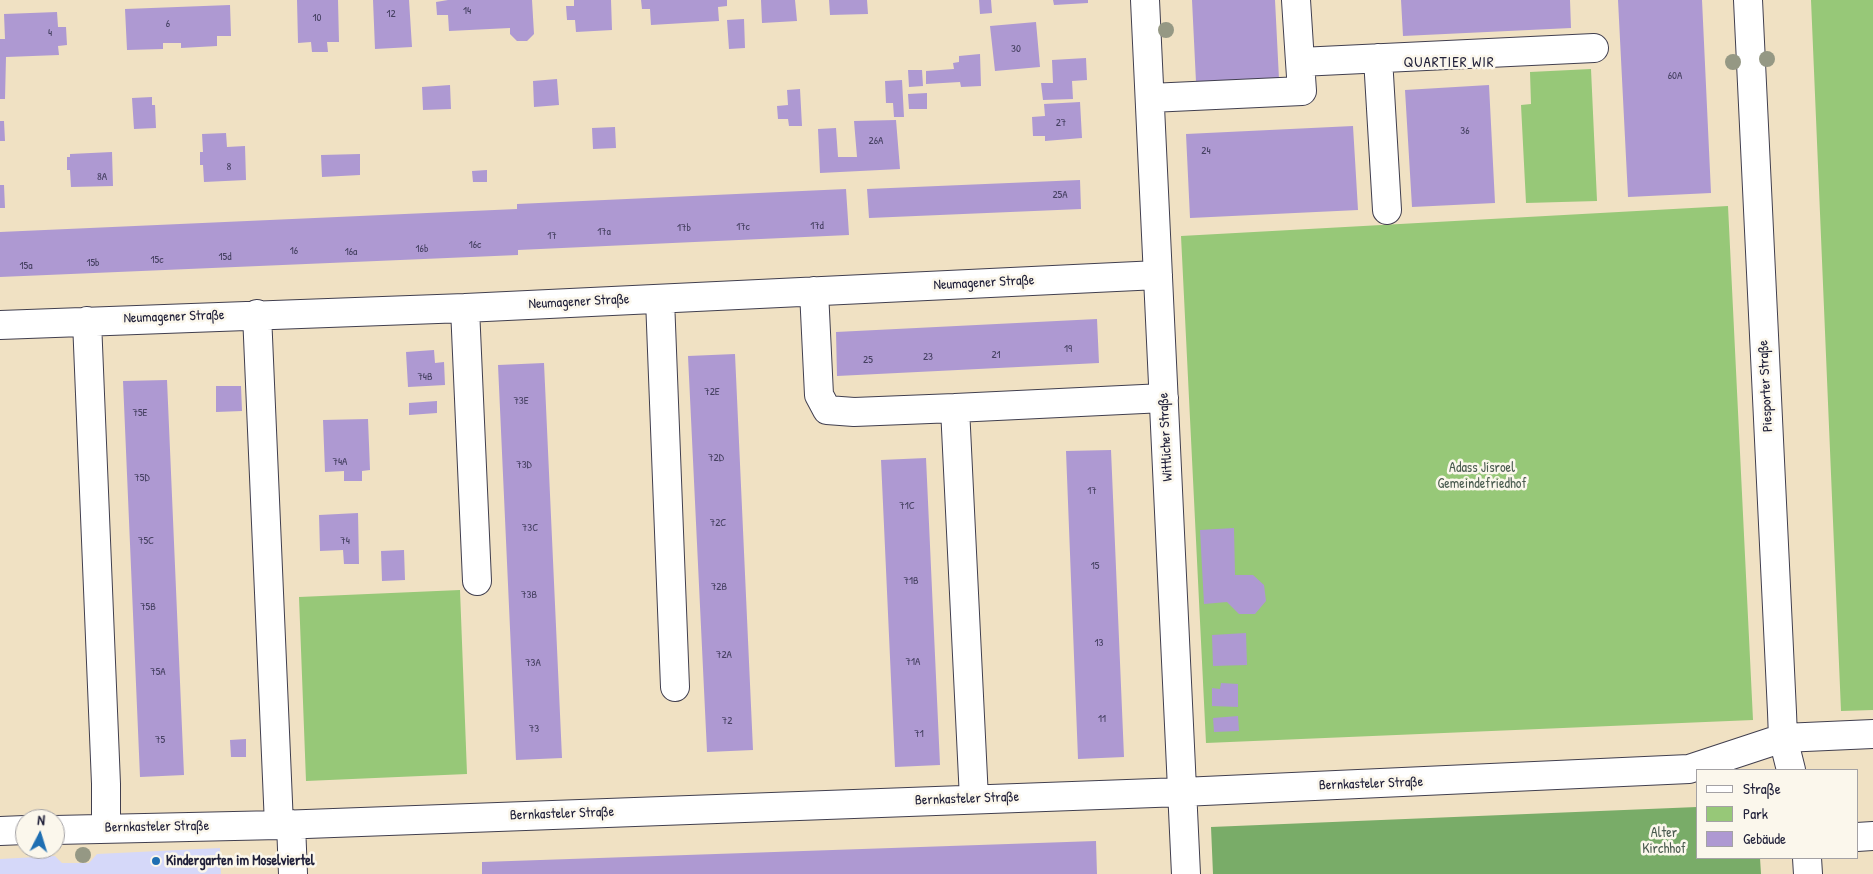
<!DOCTYPE html>
<meta charset="utf-8">
<style>
body{margin:0}
#map{position:relative;width:1873px;height:874px;overflow:hidden;background:#f0e1c3;font-family:"Patrick Hand",sans-serif}
canvas{display:block}
.legend{position:absolute;left:1696px;top:769px;width:162px;height:90px;box-sizing:border-box;background:#fbf7ec;border:1px solid #a4a2a5;margin:0;padding:6px 9px;list-style:none;font-size:15px;color:#22223b}
.legend li{display:flex;align-items:center;gap:10px;height:25px}
.legend b{width:25px;border:1px solid #a4a2a5}
.north{position:absolute;left:15px;top:809px;width:50px;height:50px;box-sizing:border-box;background:#fbf7ec;border:1px solid #a4a2a5;border-radius:50%;rotate:5deg;font-size:14px;font-weight:700;line-height:20px;text-align:center;color:#22223b}
.north::after{content:'';display:block;margin:auto;width:18px;height:22px;background:#1f6fb2;clip-path:polygon(50% 0,100% 100%,50% 72%,0 100%)}
</style>
<div id="map">
<canvas width="1873" height="874"></canvas>
<ul class="legend">
<li><b style="height:6px;background:#fff"></b>Straße</li>
<li><b style="height:14px;background:#97c878"></b>Park</li>
<li><b style="height:14px;background:#ae99d2"></b>Gebäude</li>
</ul>
<div class="north">N</div>
</div>
<script>
const c = document.querySelector('canvas').getContext('2d');
c.lineJoin = 'round';
function fill(path, color) { c.fillStyle = color; c.fill(path, 'evenodd'); }
const shape = rows => new Path2D(rows.map(r => 'M' + r).join(''));
function strokePath(path, color, width, dash) { c.strokeStyle = color; c.lineWidth = width; c.lineCap = dash ? 'butt' : 'round'; c.setLineDash(dash || []); c.stroke(path); }
function write(font, color, halo, rows, align = 'center') {
  c.font = font + ' "Patrick Hand",sans-serif'; c.lineWidth = 5; c.setLineDash([]); c.textBaseline = 'middle'; c.strokeStyle = halo; c.fillStyle = color; for (const [text, x, y, turn = 0] of rows) {
    c.save(); c.translate(x, y); c.rotate((+turn || 0) * Math.PI / 180); c.textAlign = isNaN(turn) ? turn : align; if (halo) c.strokeText(text, 0, 0); c.fillText(text, 0, 0); c.restore();
  }
}
fill(shape([
 [220,848,221,874,0,874,0,859,55,856,62,863,89,863,97,854]
]), '#d5d8f9');
fill(shape([
 [1811,0,1873,0,1873,710,1841,711],
 [1591,69,1597,201,1526,203,1521,105,1531,104,1530,72],
 [1728,206,1753,720,1206,743,1181,236],
 [460,590,467,774,306,781,299,597]
]), '#97c878');
fill(shape([
 [1697,807,1697,858,1760,858,1761,874,1213,874,1211,827]
]), '#79ac68');
fill(shape([
 [297,0,338,0,339,42,327,42,328,52,312,52,311,42,298,43],
 [373,0,409,0,412,47,375,49],
 [448,0,532,0,534,34,527,41,517,41,510,34,510,28,449,31,448,15,437,15,436,2],
 [574,0,611,0,612,30,576,32,575,20,567,20,566,6,574,6],
 [641,0,727,0,727,6,718,7,719,21,651,25,650,9,642,9],
 [761,0,795,0,797,21,762,23],
 [829,0,867,0,868,14,830,15],
 [979,0,991,0,992,13,980,14],
 [1053,0,1088,0,1088,3,1054,5],
 [1192,0,1275,0,1279,79,1196,82],
 [1401,0,1570,0,1571,28,1403,36],
 [1618,0,1702,0,1711,193,1628,197],
 [230,5,231,36,217,36,217,46,181,48,181,43,163,43,163,49,127,50,125,9],
 [57,12,58,27,66,27,67,45,58,46,59,55,6,57,5,99,0,99,0,39,5,39,4,14],
 [744,19,745,48,729,49,727,20],
 [1036,22,1040,67,995,71,990,26],
 [980,54,981,86,961,87,960,82,926,84,926,71,954,69,953,63,959,62,959,56],
 [1086,58,1087,80,1072,81,1073,99,1043,100,1041,83,1053,83,1052,60],
 [908,70,922,70,923,86,909,87],
 [557,79,559,105,534,107,533,81],
 [902,80,904,117,894,117,893,103,886,103,885,81],
 [450,85,451,109,423,110,422,87],
 [1489,85,1495,203,1412,207,1405,90],
 [800,89,802,126,789,126,788,119,778,119,777,106,788,105,787,90],
 [927,93,927,109,909,109,908,94],
 [152,97,152,105,155,105,156,128,134,129,132,98],
 [1080,102,1082,138,1045,141,1045,136,1033,136,1032,117,1045,116,1044,104],
 [896,120,900,169,820,173,818,129,836,128,838,157,857,157,854,121],
 [0,121,4,121,5,141,0,141],
 [1353,126,1358,210,1190,218,1186,134],
 [615,127,616,148,593,149,592,128],
 [226,133,227,147,245,146,246,180,204,182,203,165,200,165,200,152,203,152,202,134],
 [112,152,113,186,71,187,70,170,67,170,67,157,70,157,70,154],
 [360,154,360,175,322,177,321,155],
 [487,170,487,182,473,182,472,171],
 [1080,180,1081,209,869,218,867,189],
 [0,185,4,185,5,208,0,208],
 [846,189,849,235,518,250,518,255,0,277,0,232,517,209,517,204],
 [1097,319,1099,363,837,376,836,332],
 [434,350,435,363,444,362,445,385,408,387,406,352],
 [735,354,753,750,707,752,688,356],
 [544,363,562,758,516,760,498,365],
 [167,380,184,775,140,777,123,381],
 [216,386,241,386,242,411,216,412],
 [437,401,437,413,409,415,409,403],
 [368,419,370,470,362,471,362,481,344,481,344,471,325,472,323,420],
 [1111,450,1124,757,1078,759,1066,451],
 [926,458,940,765,895,767,881,460],
 [358,513,359,564,344,564,343,550,320,551,319,515],
 [1234,528,1235,575,1253,575,1264,585,1266,601,1255,614,1239,614,1227,602,1204,604,1200,530],
 [404,550,405,580,382,581,381,551],
 [1246,633,1247,665,1213,666,1212,635],
 [1221,683,1238,684,1238,707,1212,706,1212,688,1220,689],
 [1238,716,1239,731,1214,732,1213,718],
 [246,739,246,757,231,757,230,740],
 [1096,841,1097,874,482,874,482,862]
]), '#ae99d2');
const minor = shape([
 [1145,0,1186,874],
 [1296,0,1300,62,1594,48],
 [1748,0,1782,712,1783,738,1791,770],
 [1378,58,1387,210],
 [1150,98,1302,91,1300,62],
 [814,291,819,395,827,410,854,412,955,408,974,799],
 [660,299,675,687],
 [465,308,477,581],
 [257,314,279,825],
 [87,321,106,784,106,828],
 [0,325,465,308,1158,275],
 [955,408,1164,398],
 [291,824,293,874],
 [55,830,279,825,1182,792,1689,769,1783,738,1873,734],
 [0,831,25,830],
 [1857,837,1873,836],
 [1807,858,1808,874]
]);
strokePath(minor, '#413f4f', 30);
strokePath(minor, '#fff', 28);
c.fillStyle = '#959884';
for (const [x, y] of [
 [1166,30],
 [1767,59],
 [1733,62],
 [83,855]
]) { c.beginPath(); c.arc(x, y, 8, 0, 2 * Math.PI); c.fill(); }
for (const [x, y, r, color] of [
 [156,861,5,"#1f6fb2"]
]) { const dot = new Path2D(); dot.arc(x, y, r, 0, 2 * Math.PI); c.fillStyle = color; c.fill(dot); strokePath(dot, '#fbf7ec', 2); }
write('11px', '#454061', null, [
 ["14",467,11],
 ["12",391,14],
 ["10",317,18],
 ["6",168,24],
 ["4",50,33],
 ["30",1016,49],
 ["60A",1675,76],
 ["27",1061,123],
 ["36",1465,131],
 ["26A",876,141],
 ["24",1206,151],
 ["8",229,167],
 ["8A",102,177],
 ["25A",1060,195],
 ["17d",817,226],
 ["17c",743,227],
 ["17b",684,228],
 ["17a",604,232],
 ["17",552,236],
 ["16c",475,245],
 ["16b",422,249],
 ["16",294,251],
 ["16a",351,252],
 ["15d",225,257],
 ["15c",157,260],
 ["15b",93,263],
 ["15a",26,266],
 ["19",1068,349],
 ["21",996,355],
 ["23",928,357],
 ["25",868,360],
 ["74B",425,377],
 ["72E",712,392],
 ["73E",521,401],
 ["75E",140,413],
 ["72D",716,458],
 ["74A",340,462],
 ["73D",524,465],
 ["75D",142,478],
 ["17",1092,491],
 ["71C",907,506],
 ["72C",718,523],
 ["73C",530,528],
 ["75C",146,541],
 ["74",345,541],
 ["15",1095,566],
 ["71B",911,581],
 ["72B",719,587],
 ["73B",529,595],
 ["75B",148,607],
 ["13",1099,643],
 ["72A",724,655],
 ["71A",913,662],
 ["73A",533,663],
 ["75A",158,672],
 ["11",1102,719],
 ["72",727,721],
 ["73",534,729],
 ["71",919,734],
 ["75",160,740]
]);
write('14px', '#22223b', '#fbf7ec', [
 ["Neumagener Straße",984,283,-3],
 ["Neumagener Straße",579,302,-3],
 ["Neumagener Straße",174,317,-2],
 ["Piesporter Straße",1766,386,-93],
 ["Wittlicher Straße",1166,437,-93],
 ["Bernkasteler Straße",1371,784,-2],
 ["Bernkasteler Straße",967,799,-2],
 ["Bernkasteler Straße",562,814,-2],
 ["Bernkasteler Straße",157,827,-1]
]);
write('14px', '#4b5c50', '#fbf7ec', [
 ["Adass Jisroel",1482,468],
 ["Gemeindefriedhof",1482,484],
 ["Alter",1664,833],
 ["Kirchhof",1664,849]
]);
write('bold 14px', '#22223b', '#fbf7ec', [
 ["Kindergarten im Moselviertel",166,861]
], 'left');
c.letterSpacing = '1px';
write('15px', '#22223b', '#fbf7ec', [
 ["QUARTIER WIR",1449,63]
]);
c.letterSpacing = '0px';
</script>
